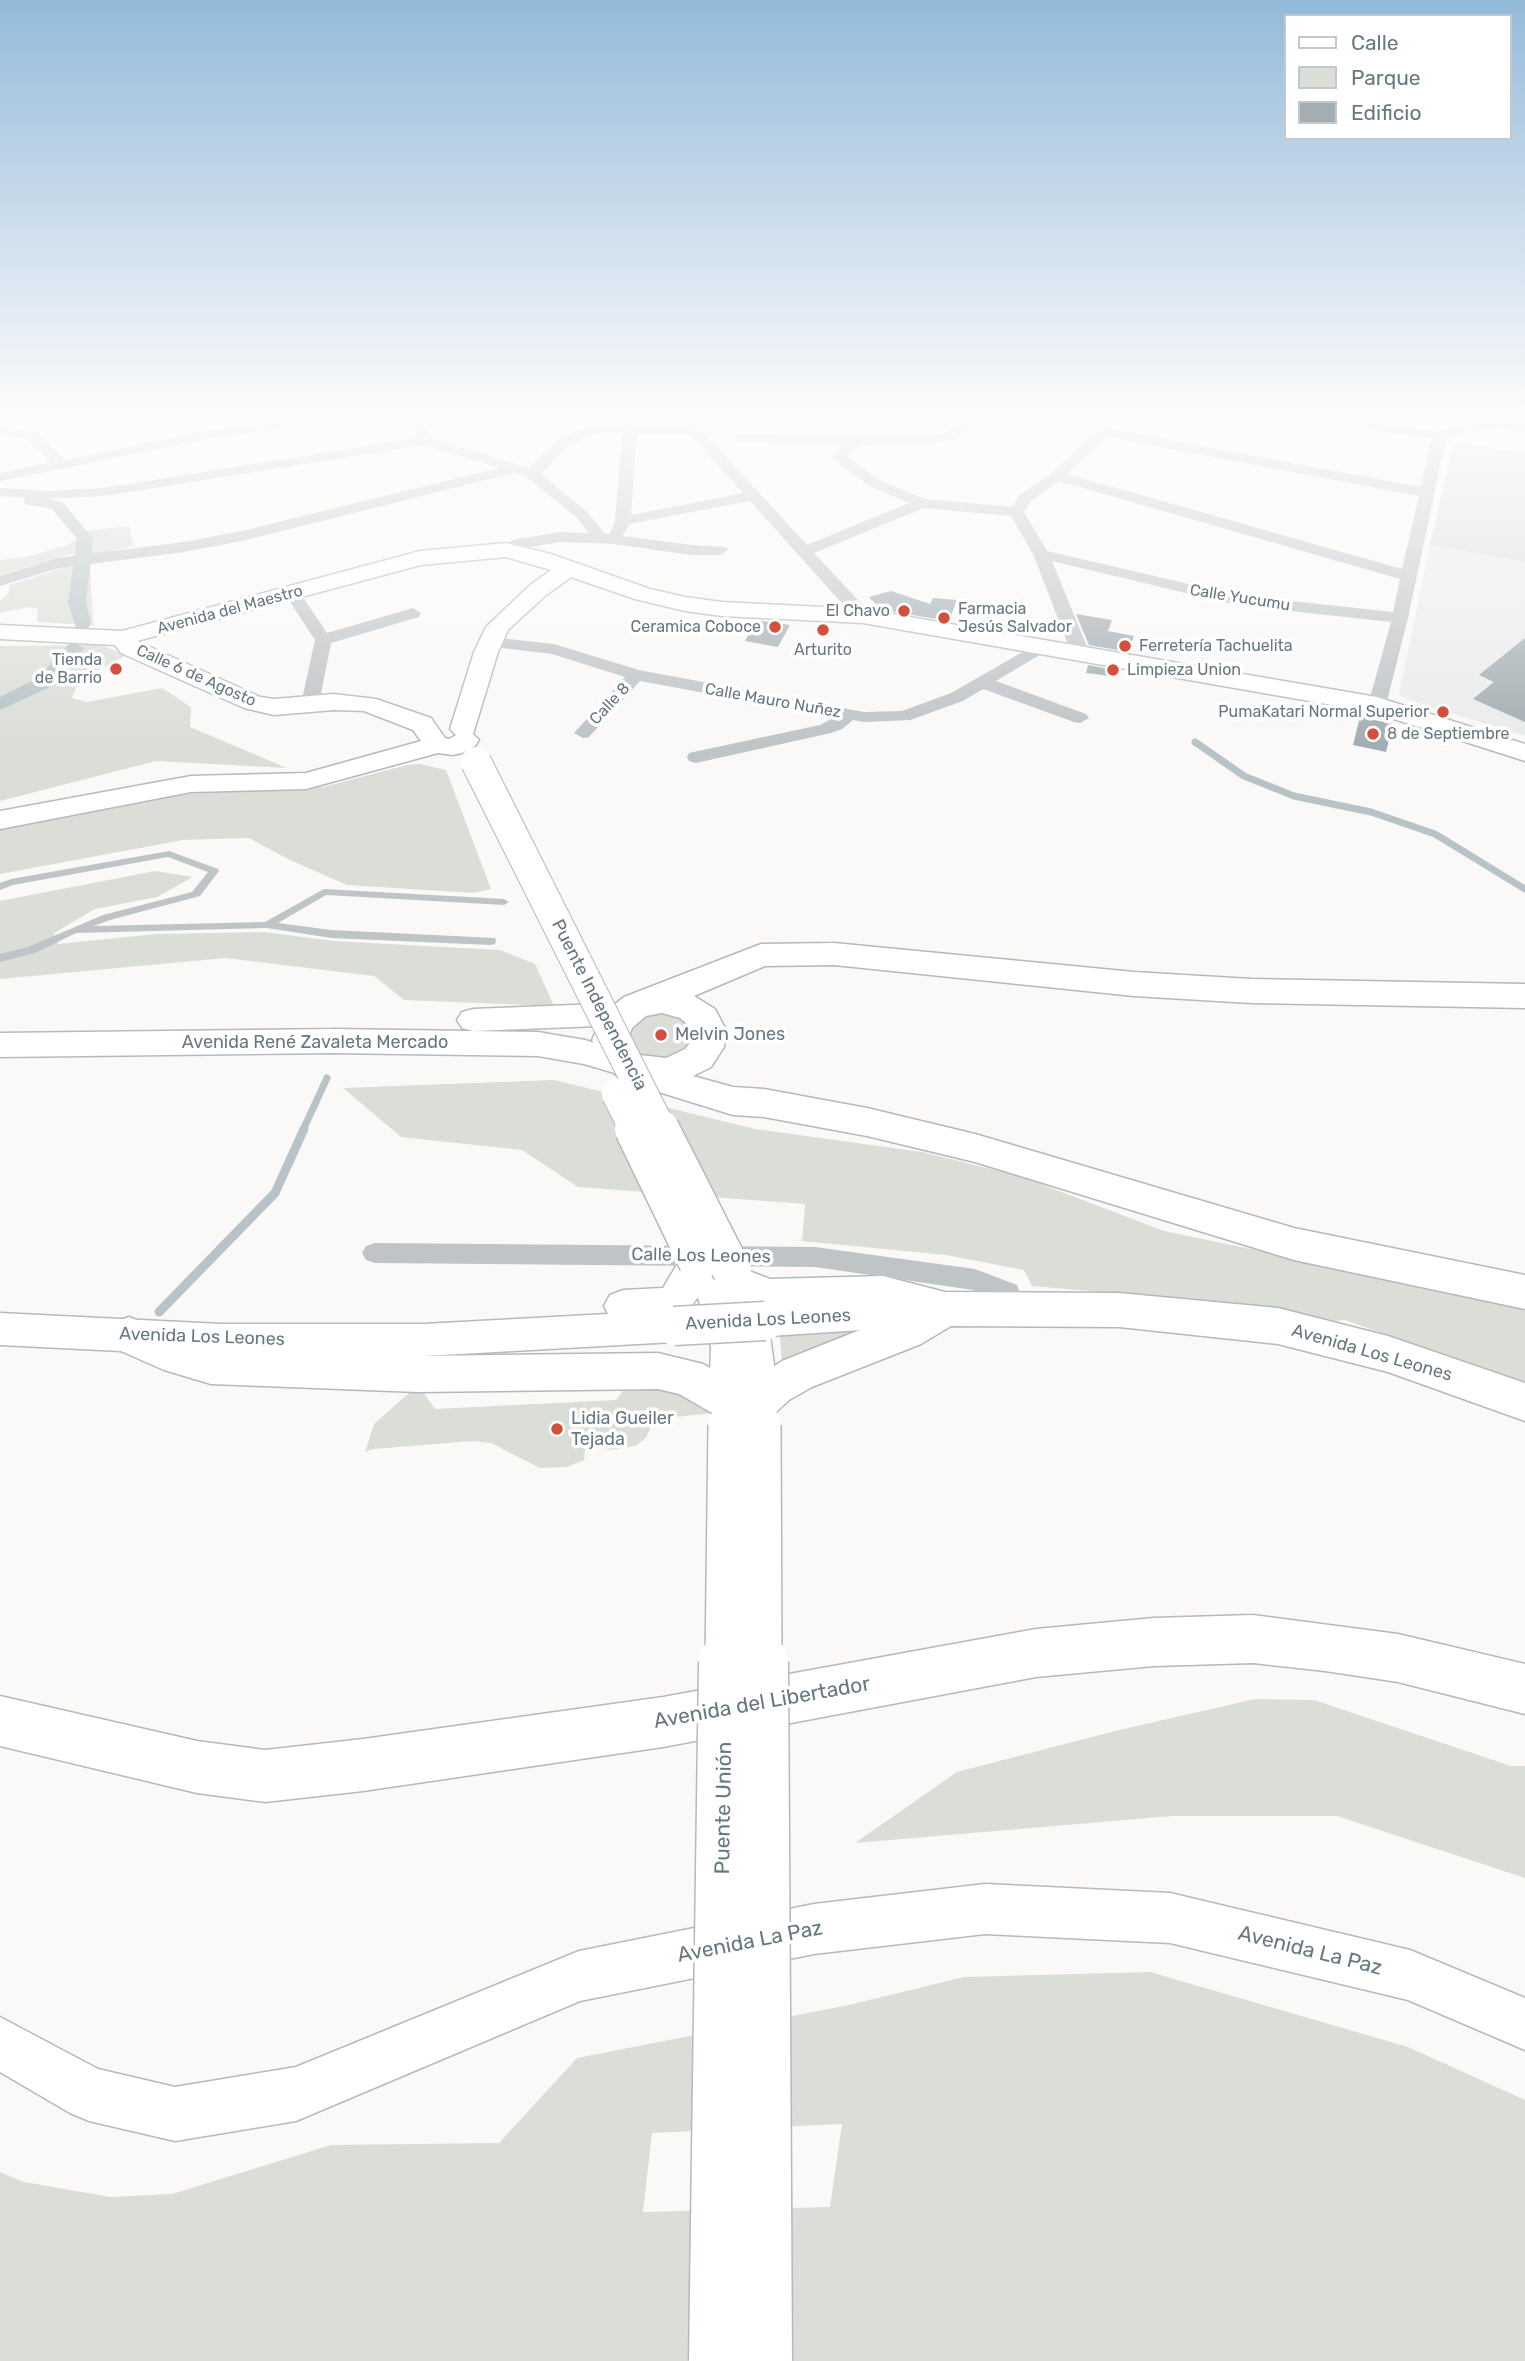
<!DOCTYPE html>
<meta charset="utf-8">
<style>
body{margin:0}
#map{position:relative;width:1525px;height:2361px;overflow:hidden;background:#faf9f8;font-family:Rubik,sans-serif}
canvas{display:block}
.legend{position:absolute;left:1284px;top:14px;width:228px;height:126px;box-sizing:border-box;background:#fff;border:2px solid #c2c9cc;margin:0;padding:9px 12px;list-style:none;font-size:21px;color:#677880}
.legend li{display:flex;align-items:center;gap:14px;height:35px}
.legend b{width:35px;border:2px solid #c2c9cc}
</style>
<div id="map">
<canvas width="1525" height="2361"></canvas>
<ul class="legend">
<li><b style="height:9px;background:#fff"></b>Calle</li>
<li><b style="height:19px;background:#daded7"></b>Parque</li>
<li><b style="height:19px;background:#a4aeb2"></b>Edificio</li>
</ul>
</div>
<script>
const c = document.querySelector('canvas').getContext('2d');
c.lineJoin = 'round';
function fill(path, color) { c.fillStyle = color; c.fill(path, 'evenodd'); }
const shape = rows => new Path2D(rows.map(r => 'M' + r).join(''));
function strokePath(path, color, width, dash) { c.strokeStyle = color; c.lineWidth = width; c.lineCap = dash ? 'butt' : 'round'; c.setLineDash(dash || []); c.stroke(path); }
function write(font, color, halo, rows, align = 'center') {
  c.font = font + ' Rubik,sans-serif'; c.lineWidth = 7; c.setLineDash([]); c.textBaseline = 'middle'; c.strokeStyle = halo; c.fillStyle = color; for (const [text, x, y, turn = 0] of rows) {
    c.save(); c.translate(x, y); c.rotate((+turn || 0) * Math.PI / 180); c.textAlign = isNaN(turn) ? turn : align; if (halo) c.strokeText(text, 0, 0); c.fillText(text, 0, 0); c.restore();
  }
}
fill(shape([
 [1430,545,1525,562,1525,736,1406,699,1399,694]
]), '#eaebeb');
fill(shape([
 [1412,413,1525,413,1525,416,1500,414,1492,417,1434,421],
 [1454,442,1525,453,1525,562,1430,545],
 [129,526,134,546,93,555,71,554,0,575,0,560,25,557,68,545,87,531],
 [67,563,90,564,93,625,37,622,38,609,28,607,0,613,0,601,9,593,9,585,57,570],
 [100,645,127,655,79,680,72,698,87,702,162,688,191,707,190,727,287,768,156,761,0,801,0,646],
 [420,764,446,770,491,889,473,893,347,885,290,860,249,838,183,840,0,874,0,830,181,795,235,789,323,787,407,765],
 [155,871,193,877,157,897,95,909,54,933,58,944,156,934,264,932,334,941,500,950,535,964,554,1006,404,1000,374,976,225,958,0,979,0,901],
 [659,1012,672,1013,691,1025,692,1044,674,1059,635,1056,627,1029,645,1014],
 [554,1080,755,1129,922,1152,1020,1176,1164,1231,1525,1306,1525,1384,1345,1320,1335,1321,1270,1307,1032,1286,1024,1270,946,1255,802,1241,805,1204,578,1187,522,1150,401,1137,343,1088],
 [893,1326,782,1364,780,1336],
 [671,1381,715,1413,654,1419,646,1438,635,1446,611,1450,590,1443,585,1448,584,1460,567,1467,540,1468,491,1443,473,1441,373,1449,365,1452,374,1424,410,1392,423,1392,435,1409,616,1400,629,1383],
 [1255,1699,1314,1700,1511,1766,1525,1766,1525,1878,1337,1816,1172,1816,855,1843,957,1772,1115,1731],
 [1150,1972,1408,2047,1525,2100,1525,2361,0,2361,0,2172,24,2182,110,2197,172,2194,331,2145,499,2143,577,2058,849,2005,964,1977],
 [842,2124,830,2207,643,2212,652,2133]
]), '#daded7');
strokePath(shape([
 [1195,742,1244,776,1294,796,1371,812,1435,834,1525,889],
 [303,1130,327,1078]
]), '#b7c3c6', 7);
strokePath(shape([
 [159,1312,275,1193,304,1129]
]), '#b7c3c6', 9);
fill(shape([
 [31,496,63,502,93,539,86,602,91,624,88,628,76,628,68,602,77,539,52,509,25,504,23,501,25,498,31,496],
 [75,643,84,648,52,686,0,710,0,697,38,678,69,644,75,643]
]), '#b7c3c6');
fill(shape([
 [891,591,930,604,933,598,957,600,949,621,882,610,869,597],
 [1076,614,1112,620,1108,631,1134,636,1128,652,1089,645],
 [756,620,790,625,778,647,745,641],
 [1525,638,1525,722,1473,699,1494,682,1479,675],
 [1088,665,1120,671,1118,677,1086,673],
 [1360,717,1393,724,1386,752,1353,745]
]), '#a4aeb2');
const secondary = shape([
 [506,543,551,554,650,589,685,597,722,602,863,609,1377,697,1525,744,1525,761,1372,712,863,623,722,616,685,611,635,599,571,577,545,596,508,630,498,652,473,734,479,740,475,746,462,753,453,755,438,753,306,789,191,792,0,829,0,811,191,776,306,773,421,741,413,730,364,711,334,710,274,715,244,708,121,653,115,645,0,639,0,625,122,631,420,551,506,543],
 [506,557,551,570,529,586,486,627,474,652,450,729,456,735,449,739,445,738,431,718,376,699,334,694,274,699,260,697,137,641,421,565,506,557],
 [623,1003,634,1006,639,1014,634,1022,623,1025,473,1031,462,1028,457,1020,462,1012,473,1009,623,1003],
 [333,1029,538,1032,585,1040,640,1057,644,1065,640,1073,628,1077,584,1064,538,1056,333,1053,0,1057,0,1033,333,1029],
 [698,1247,711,1251,735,1296,748,1291,761,1296,766,1305,939,1293,952,1298,958,1309,952,1320,939,1325,770,1336,779,1401,773,1413,759,1418,744,1411,729,1418,715,1413,709,1401,711,1347,698,1297,688,1311,682,1313,687,1315,693,1326,687,1337,674,1342,424,1356,221,1356,0,1345,0,1313,221,1324,424,1324,608,1314,604,1306,610,1295,623,1290,663,1288,685,1251,698,1247],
 [985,1884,1170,1893,1410,1950,1525,1998,1525,2050,1408,2000,1170,1943,985,1934,814,1954,580,2001,296,2121,175,2141,89,2121,70,2113,0,2072,0,2017,98,2069,175,2087,296,2067,579,1951,814,1904,985,1884]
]);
const primary = shape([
 [834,943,1134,972,1251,979,1525,984,1525,1008,1251,1003,1134,996,834,965,765,966,694,996,715,1009,727,1032,724,1047,711,1067,693,1076,733,1087,764,1089,867,1108,975,1134,1294,1228,1525,1275,1525,1309,1294,1260,975,1162,867,1136,764,1117,733,1115,662,1093,642,1082,615,1074,606,1067,592,1040,604,1013,624,997,761,944,834,943],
 [662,1013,680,1018,688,1025,691,1032,689,1044,685,1049,666,1058,640,1055,633,1050,628,1040,632,1028,646,1016,662,1013],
 [741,1268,770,1279,883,1276,945,1292,1119,1293,1278,1308,1388,1336,1525,1383,1525,1421,1388,1372,1278,1344,1119,1327,951,1326,921,1344,812,1387,789,1400,774,1414,759,1420,729,1420,714,1414,679,1394,658,1389,418,1392,211,1384,164,1370,114,1348,108,1335,114,1322,129,1317,187,1341,211,1348,418,1356,658,1353,703,1364,735,1382,750,1382,782,1361,900,1314,883,1310,768,1313,727,1297,721,1285,727,1273,741,1268],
 [1253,1615,1398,1634,1525,1664,1525,1714,1398,1682,1325,1671,1253,1663,1154,1666,1036,1677,663,1747,363,1791,265,1802,197,1793,0,1746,0,1696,197,1741,265,1750,363,1739,663,1697,1036,1629,1154,1618,1253,1615]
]);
strokePath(secondary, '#b4babe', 3);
strokePath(primary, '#b3b9bc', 3);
fill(shape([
 [19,413,29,413,0,424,0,420,19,413],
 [169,851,218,869,219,871,200,896,110,920,94,926,265,922,324,889,504,899,509,902,504,905,326,895,278,923,331,930,495,938,496,941,495,944,491,945,331,938,267,928,76,933,35,953,0,962,0,954,28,947,103,915,192,892,208,872,168,857,13,885,0,890,0,883,11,879,169,851]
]), '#bfc4c7');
fill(shape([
 [305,413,326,413,283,429,212,438,0,481,0,473,51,462,29,440,0,434,0,426,39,434,65,460,212,430,281,421,305,413],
 [404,413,418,413,431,438,529,468,556,442,577,430,599,425,623,425,625,413,637,413,637,425,682,426,671,413,686,413,807,545,909,503,869,486,834,460,832,457,842,445,740,441,735,440,735,434,862,437,935,435,946,433,956,425,957,418,953,413,967,413,971,418,970,426,956,439,935,443,865,445,853,450,847,456,879,480,925,499,1012,507,1020,495,1052,473,1097,431,1085,413,1099,413,1109,429,1421,487,1431,439,1292,417,1285,413,1320,413,1438,432,1468,423,1502,421,1525,424,1525,432,1502,429,1469,431,1446,439,1408,618,1386,705,1377,710,1368,705,1391,622,1236,605,1052,561,1089,652,1080,657,1071,652,1033,554,1011,516,924,508,814,553,869,612,871,616,869,620,863,621,857,620,750,501,629,524,623,536,691,545,726,547,728,550,720,555,691,555,614,544,560,542,518,549,506,555,500,553,498,550,500,547,513,540,560,532,589,533,577,518,527,477,514,473,242,541,184,552,59,568,0,586,0,576,57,558,184,542,242,531,499,468,425,445,103,496,47,499,0,496,0,488,47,491,103,488,417,438,404,413],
 [599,433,622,433,615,521,610,534,605,534,587,512,541,474,566,448,587,436,599,433],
 [637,434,690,434,743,493,631,515,637,434],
 [1107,437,1419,496,1402,569,1067,474,1107,437],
 [1059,481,1400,579,1393,612,1236,595,1047,551,1024,512,1031,501,1059,481],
 [292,588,298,590,327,633,413,608,421,613,419,617,331,643,319,704,310,709,301,704,315,640,284,593,292,588],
 [491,637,554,644,639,670,864,712,902,711,951,693,1042,641,1051,646,1048,650,996,681,1086,714,1089,718,1080,723,1074,722,983,689,963,701,910,720,864,722,853,720,842,729,831,733,696,763,689,761,687,757,689,753,820,725,835,717,640,681,589,737,583,738,574,733,625,677,552,654,485,646,482,642,491,637],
 [375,1243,815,1247,975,1269,1017,1285,1025,1307,1021,1315,1012,1318,1003,1315,997,1300,973,1290,815,1267,375,1263,366,1260,362,1253,366,1246,375,1243]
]), '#bfc4c7');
fill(secondary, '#fff');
fill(primary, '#fff');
const secondaryBridgeFar1 = shape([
 [476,762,661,1130],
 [617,1094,635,1130]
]);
const secondaryBridge = shape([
 [634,1129,698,1262],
 [660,1129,732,1271],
 [674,1326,765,1321]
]);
const primaryBridgeFar1 = shape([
 [759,1425,760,1663],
 [727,1663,730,1425]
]);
const primaryBridge = shape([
 [760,1662,764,2361],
 [717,2361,727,1662]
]);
strokePath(secondaryBridgeFar1, '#b4babe', 32, []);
strokePath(secondaryBridge, '#b4babe', 41, []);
strokePath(primaryBridgeFar1, '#b3b9bc', 46, []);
strokePath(primaryBridge, '#b3b9bc', 59, []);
strokePath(secondaryBridgeFar1, '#fff', 30);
strokePath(secondaryBridge, '#fff', 38);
strokePath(primaryBridgeFar1, '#fff', 43);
strokePath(primaryBridge, '#fff', 56);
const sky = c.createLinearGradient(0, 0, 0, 744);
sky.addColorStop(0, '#94bada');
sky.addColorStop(0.56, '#fdfcfc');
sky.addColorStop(1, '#fdfcfc00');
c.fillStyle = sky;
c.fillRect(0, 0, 1525, 744);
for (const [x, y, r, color] of [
 [904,611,7,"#d34f3e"],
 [944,618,7,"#d34f3e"],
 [775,627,7,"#d34f3e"],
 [823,630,7,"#d34f3e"],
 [1125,646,7,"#d34f3e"],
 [116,669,7,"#d34f3e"],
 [1113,670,7,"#d34f3e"],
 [1443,712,7,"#d34f3e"],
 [1373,734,7,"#d34f3e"],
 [661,1035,7,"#d34f3e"],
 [557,1429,7,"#d34f3e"]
]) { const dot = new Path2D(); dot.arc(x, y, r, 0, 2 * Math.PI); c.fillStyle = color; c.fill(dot); strokePath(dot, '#fff', 2.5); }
write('16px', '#677880', '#fff', [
 ["Calle Yucumu",1240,598,9],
 ["Avenida del Maestro",230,610,-15],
 ["Calle 6 de Agosto",196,676,24],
 ["Calle Mauro Nuñez",773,701,10],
 ["Calle 8",610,704,-47]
]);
write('16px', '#677880', '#fff', [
 ["Farmacia",958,609],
 ["Jesús Salvador",958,627],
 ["El Chavo",890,611,"right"],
 ["Ceramica Coboce",761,627,"right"],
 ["Ferretería Tachuelita",1139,646],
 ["Arturito",823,650,"center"],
 ["Tienda",102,660,"right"],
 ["de Barrio",102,678,"right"],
 ["Limpieza Union",1127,670],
 ["PumaKatari Normal Superior",1429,712,"right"],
 ["8 de Septiembre",1387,734]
], 'left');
write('18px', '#677880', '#fff', [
 ["Puente Independencia",599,1005,63],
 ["Avenida René Zavaleta Mercado",315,1043],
 ["Calle Los Leones",701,1256,1],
 ["Avenida Los Leones",768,1320,-3],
 ["Avenida Los Leones",202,1337,2],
 ["Avenida Los Leones",1372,1353,16]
]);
write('18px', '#677880', '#fff', [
 ["Melvin Jones",675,1035],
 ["Lidia Gueiler",571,1419],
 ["Tejada",571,1440]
], 'left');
write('21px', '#677880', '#fff', [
 ["Avenida del Libertador",762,1703,-10],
 ["Puente Unión",724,1808,-89],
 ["Avenida La Paz",750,1942,-11],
 ["Avenida La Paz",1310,1951,14]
]);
</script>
